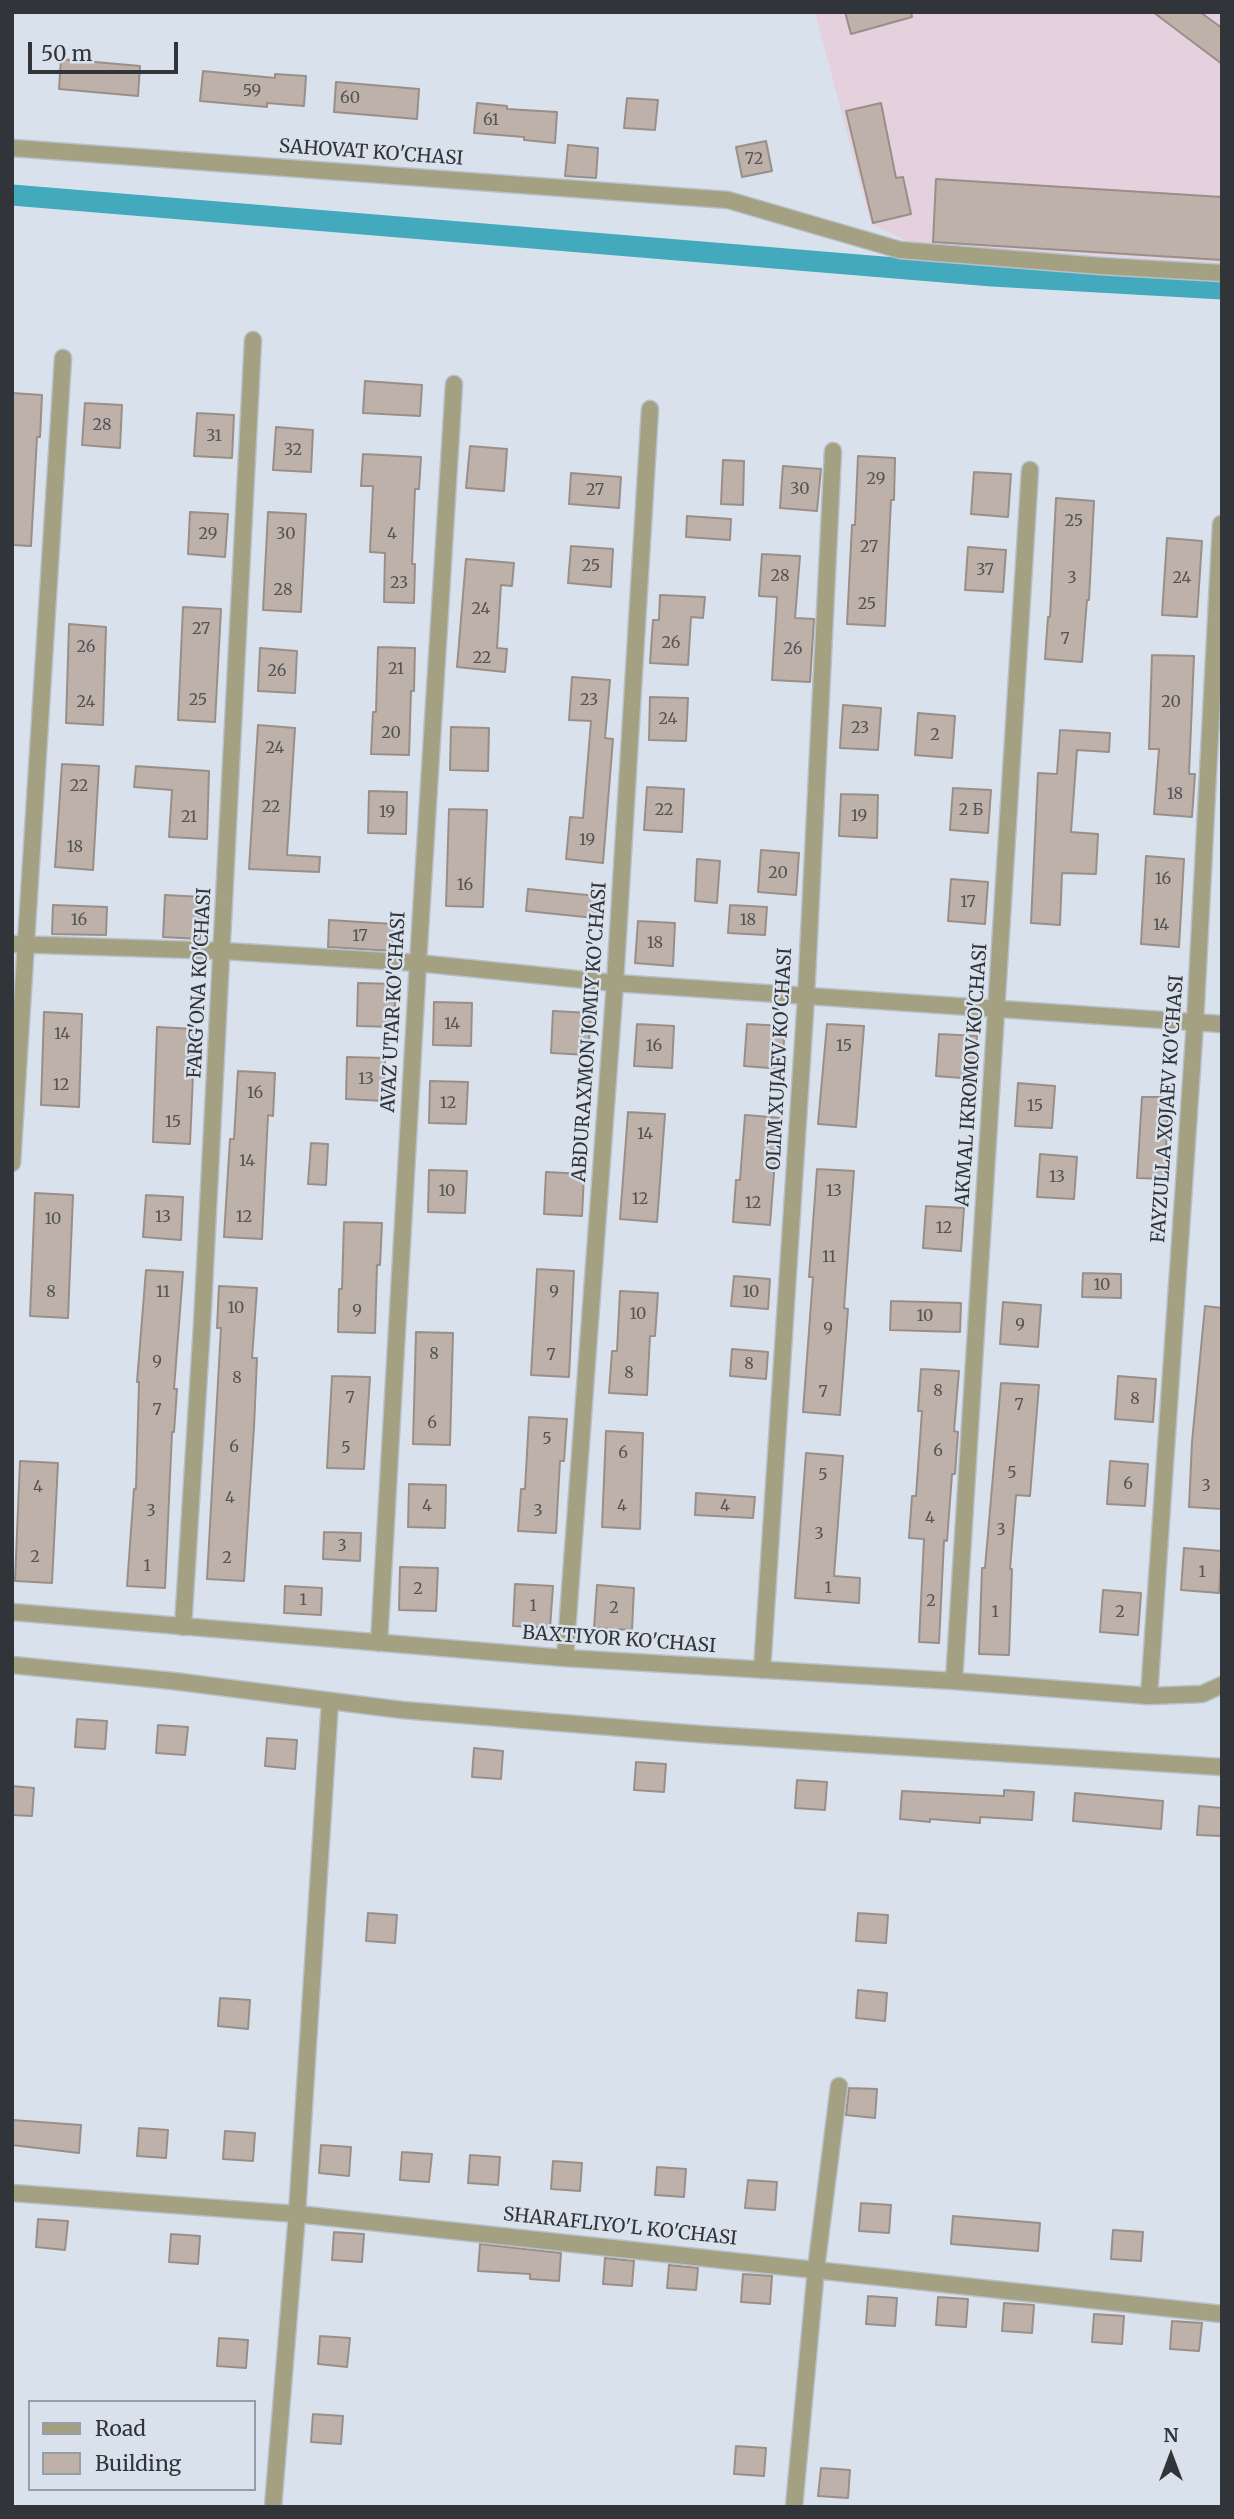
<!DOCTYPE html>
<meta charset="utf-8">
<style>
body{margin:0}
#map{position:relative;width:1234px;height:2519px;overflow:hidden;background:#d9e2ec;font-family:Merriweather,serif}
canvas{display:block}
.frame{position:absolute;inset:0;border:14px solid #313539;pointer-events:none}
.legend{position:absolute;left:28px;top:2400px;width:228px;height:91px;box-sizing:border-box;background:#d9e2ec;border:2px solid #969da4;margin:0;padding:9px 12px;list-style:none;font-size:21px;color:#313539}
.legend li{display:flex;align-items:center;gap:14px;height:35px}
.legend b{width:35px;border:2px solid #969da4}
.north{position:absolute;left:1136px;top:2421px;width:70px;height:70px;-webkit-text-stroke:5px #d9e2ec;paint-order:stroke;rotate:0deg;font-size:19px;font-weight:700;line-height:28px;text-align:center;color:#313539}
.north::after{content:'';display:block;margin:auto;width:24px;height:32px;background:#313539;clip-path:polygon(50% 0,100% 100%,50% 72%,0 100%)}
.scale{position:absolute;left:28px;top:42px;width:150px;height:32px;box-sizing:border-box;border:4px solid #313539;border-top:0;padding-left:9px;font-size:21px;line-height:24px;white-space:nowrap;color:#313539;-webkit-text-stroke:5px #d9e2ec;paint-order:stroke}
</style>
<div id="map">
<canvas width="1234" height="2519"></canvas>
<div class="frame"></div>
<ul class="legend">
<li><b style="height:9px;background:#a3a182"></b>Road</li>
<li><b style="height:19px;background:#bdb1aa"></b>Building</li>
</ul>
<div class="north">N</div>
<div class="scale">50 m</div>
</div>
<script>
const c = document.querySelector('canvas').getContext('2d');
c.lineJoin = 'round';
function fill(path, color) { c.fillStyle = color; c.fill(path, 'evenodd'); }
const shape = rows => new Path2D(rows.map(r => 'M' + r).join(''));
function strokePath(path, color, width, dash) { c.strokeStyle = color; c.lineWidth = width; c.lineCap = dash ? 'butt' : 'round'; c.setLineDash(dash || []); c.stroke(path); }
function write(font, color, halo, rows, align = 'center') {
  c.font = font + ' Merriweather,serif'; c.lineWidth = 5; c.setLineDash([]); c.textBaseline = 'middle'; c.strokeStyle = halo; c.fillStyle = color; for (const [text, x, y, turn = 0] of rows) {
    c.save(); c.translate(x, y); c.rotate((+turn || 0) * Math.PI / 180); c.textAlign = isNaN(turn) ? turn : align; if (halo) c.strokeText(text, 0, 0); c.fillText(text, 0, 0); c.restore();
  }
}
fill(shape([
 [815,12,1222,12,1222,263,914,244,871,224]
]), '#e5d0de');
strokePath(shape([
 [12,195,992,276,1222,289]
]), '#43a9bd', 21);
const building = shape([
 [845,12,911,12,912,17,851,34,845,12],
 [1153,12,1200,12,1222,28,1222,64,1153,12],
 [61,59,140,66,138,96,59,89,61,59],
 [203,71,275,78,275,74,306,76,304,106,267,103,267,107,200,101,203,71],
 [336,82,419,89,417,119,334,112,336,82],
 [627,98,658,100,655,130,624,128,627,98],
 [477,103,507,106,507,109,557,112,555,143,524,140,524,137,474,133,477,103],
 [881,103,896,178,903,177,911,214,873,223,846,111,881,103],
 [766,141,772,171,742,177,736,147,766,141],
 [568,145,598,148,596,178,565,176,568,145],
 [936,179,1222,197,1222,260,933,242,936,179],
 [365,381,422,385,420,416,363,413,365,381],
 [12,393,42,395,40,437,37,437,31,546,12,545,12,393],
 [85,403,122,405,120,448,82,445,85,403],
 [197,413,234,415,232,458,194,456,197,413],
 [276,427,313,430,311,472,273,470,276,427],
 [470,446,507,449,504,491,466,488,470,446],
 [363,454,421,457,419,489,415,489,412,564,415,564,414,603,384,602,385,553,370,552,373,486,361,486,363,454],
 [858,456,895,458,894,500,891,500,885,626,847,624,852,525,855,525,858,456],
 [723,460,744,461,743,505,721,504,723,460],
 [783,466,821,469,817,511,780,508,783,466],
 [974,472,1011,474,1008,517,971,514,974,472],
 [571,473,621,477,619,508,569,504,571,473],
 [1056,498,1094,501,1089,600,1087,600,1082,662,1045,659,1048,617,1050,617,1056,498],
 [190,512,228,514,225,557,188,554,190,512],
 [268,512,306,514,301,612,263,610,268,512],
 [687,516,731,519,730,540,686,537,687,516],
 [1167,538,1202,541,1197,617,1162,615,1167,538],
 [571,546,613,549,611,587,568,583,571,546],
 [968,547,1006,550,1003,592,965,590,968,547],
 [762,554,800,556,795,618,814,619,810,682,772,680,777,597,759,596,762,554],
 [466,559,514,563,512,586,501,585,497,648,507,649,505,672,457,667,466,559],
 [660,595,705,597,703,618,691,617,688,665,650,663,653,620,659,620,660,595],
 [183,607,221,609,215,722,178,720,183,607],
 [69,624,106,627,103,725,66,723,69,624],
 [378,647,415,648,414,691,411,691,409,755,371,754,373,712,376,712,378,647],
 [260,648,297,651,295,693,258,691,260,648],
 [1152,655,1194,656,1189,774,1195,774,1192,817,1154,814,1159,749,1149,749,1152,655],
 [572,677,610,680,605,738,613,739,603,863,566,859,570,817,583,818,591,721,569,720,572,677],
 [650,697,688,698,686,741,649,740,650,697],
 [843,705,881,708,878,750,840,748,843,705],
 [918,713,955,716,952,758,915,755,918,713],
 [258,725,295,728,287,855,320,857,319,872,249,869,258,725],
 [451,727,489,728,488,771,450,770,451,727],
 [1060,730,1110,733,1109,752,1077,750,1071,832,1098,834,1096,874,1062,873,1060,925,1031,923,1038,773,1057,774,1060,730],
 [62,764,99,766,93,870,55,867,62,764],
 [136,766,209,771,207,839,169,837,172,790,134,787,136,766],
 [647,787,684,789,682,832,644,830,647,787],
 [953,788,991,790,988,833,950,830,953,788],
 [369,791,407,792,406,834,368,833,369,791],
 [841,794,878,795,877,838,839,836,841,794],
 [449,809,487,810,483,907,446,906,449,809],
 [761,850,799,853,796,895,758,892,761,850],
 [1146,856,1184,859,1179,947,1141,944,1146,856],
 [697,859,720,861,717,903,695,901,697,859],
 [951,879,988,882,985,924,948,921,951,879],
 [528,889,597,896,595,918,526,911,528,889],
 [165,895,203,897,200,939,163,937,165,895],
 [53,905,107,907,106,935,52,934,53,905],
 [730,905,767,907,765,935,728,933,730,905],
 [329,920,393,924,392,951,328,947,329,920],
 [638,921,675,923,673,966,635,963,638,921],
 [358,983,396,984,394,1027,357,1026,358,983],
 [434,1002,472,1003,471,1046,433,1045,434,1002],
 [553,1011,591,1013,588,1055,551,1053,553,1011],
 [44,1012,82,1014,79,1107,41,1105,44,1012],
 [637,1024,674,1026,672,1068,634,1066,637,1024],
 [747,1024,785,1026,782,1069,744,1066,747,1024],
 [827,1024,864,1026,856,1127,818,1124,827,1024],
 [157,1027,195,1029,190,1144,153,1142,157,1027],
 [939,1034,977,1036,974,1079,936,1076,939,1034],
 [347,1057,385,1058,384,1101,346,1099,347,1057],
 [238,1071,275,1073,273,1116,268,1115,262,1239,224,1237,230,1139,234,1139,238,1071],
 [430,1081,468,1082,466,1124,429,1123,430,1081],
 [1018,1083,1055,1086,1052,1128,1015,1126,1018,1083],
 [1142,1097,1168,1097,1165,1179,1137,1178,1142,1097],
 [628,1112,665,1114,657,1222,620,1219,628,1112],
 [745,1115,782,1118,779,1160,775,1160,770,1225,733,1222,736,1180,740,1180,745,1115],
 [311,1143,328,1144,326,1185,308,1184,311,1143],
 [1040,1154,1077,1157,1074,1199,1037,1197,1040,1154],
 [817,1169,854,1171,844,1308,848,1309,840,1415,803,1412,813,1277,809,1277,817,1169],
 [429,1170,467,1171,465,1213,428,1212,429,1170],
 [546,1172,584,1174,582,1216,544,1214,546,1172],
 [35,1193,73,1195,68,1318,30,1316,35,1193],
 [146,1195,183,1197,181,1240,143,1237,146,1195],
 [926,1206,964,1208,961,1251,923,1248,926,1206],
 [344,1222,382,1223,380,1265,377,1265,375,1333,338,1332,339,1289,342,1289,344,1222],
 [537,1269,574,1271,569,1377,531,1375,537,1269],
 [146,1270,183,1272,174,1389,177,1389,174,1432,172,1432,165,1588,127,1586,134,1489,136,1489,139,1382,137,1382,146,1270],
 [1083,1273,1121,1274,1121,1298,1082,1297,1083,1273],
 [734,1276,770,1279,768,1309,731,1306,734,1276],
 [219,1286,257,1288,252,1358,257,1358,254,1427,244,1581,207,1579,221,1328,217,1328,219,1286],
 [620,1291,658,1293,655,1336,650,1336,647,1395,609,1393,612,1351,617,1351,620,1291],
 [891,1301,961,1303,960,1332,890,1330,891,1301],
 [1003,1302,1041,1305,1038,1347,1000,1344,1003,1302],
 [1205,1306,1222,1308,1222,1509,1189,1507,1192,1442,1205,1306],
 [416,1332,453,1333,450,1445,413,1444,416,1332],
 [732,1349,768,1352,766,1379,730,1376,732,1349],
 [921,1369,959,1371,954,1431,958,1432,955,1474,952,1474,947,1541,944,1540,939,1643,919,1642,924,1539,909,1538,912,1496,916,1496,922,1411,918,1411,921,1369],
 [332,1376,370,1377,364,1469,327,1468,332,1376],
 [1118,1376,1156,1379,1153,1422,1115,1419,1118,1376],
 [1001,1383,1039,1385,1030,1496,1016,1495,1010,1569,1012,1569,1009,1655,979,1654,982,1568,985,1568,1001,1383],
 [529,1417,567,1419,564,1461,560,1461,556,1533,518,1531,521,1489,525,1489,529,1417],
 [606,1431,643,1433,640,1529,602,1527,606,1431],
 [806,1453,843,1456,834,1576,860,1578,859,1603,795,1598,806,1453],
 [20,1461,58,1463,52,1583,15,1581,20,1461],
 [1110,1461,1148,1464,1145,1506,1107,1504,1110,1461],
 [409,1484,446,1485,445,1528,408,1527,409,1484],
 [696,1493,755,1497,753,1518,695,1515,696,1493],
 [324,1532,361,1533,360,1561,323,1559,324,1532],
 [1184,1548,1222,1551,1219,1593,1181,1590,1184,1548],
 [400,1567,438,1568,436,1611,399,1610,400,1567],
 [515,1584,553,1586,550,1628,513,1626,515,1584],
 [597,1585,634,1588,632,1630,594,1628,597,1585],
 [285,1586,322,1588,321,1615,284,1613,285,1586],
 [1103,1590,1141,1593,1138,1635,1100,1632,1103,1590],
 [77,1719,107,1721,105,1749,75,1747,77,1719],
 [158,1725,188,1727,185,1755,156,1753,158,1725],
 [267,1738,297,1740,295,1769,265,1766,267,1738],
 [474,1748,503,1751,501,1779,472,1777,474,1748],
 [636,1762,666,1764,664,1792,634,1790,636,1762],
 [797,1780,827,1782,825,1810,795,1808,797,1780],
 [12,1786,34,1788,32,1816,12,1815,12,1786],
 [1004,1790,1034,1792,1032,1820,980,1817,980,1823,930,1819,930,1822,900,1819,902,1791,1004,1796,1004,1790],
 [1075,1793,1163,1801,1161,1829,1073,1821,1075,1793],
 [1199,1806,1222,1808,1222,1836,1197,1835,1199,1806],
 [368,1913,397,1915,395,1943,366,1941,368,1913],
 [858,1913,888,1915,886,1943,856,1941,858,1913],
 [858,1990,887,1993,885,2021,856,2018,858,1990],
 [220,1998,250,2000,248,2029,218,2026,220,1998],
 [849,2088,877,2089,875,2118,846,2115,849,2088],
 [12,2120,81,2125,79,2153,12,2145,12,2120],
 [139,2128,168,2130,166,2158,137,2156,139,2128],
 [225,2131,255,2133,253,2161,223,2159,225,2131],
 [321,2145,351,2147,349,2176,319,2173,321,2145],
 [402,2152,432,2154,429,2182,400,2180,402,2152],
 [470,2155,500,2157,498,2185,468,2183,470,2155],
 [553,2161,582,2163,580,2191,551,2189,553,2161],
 [657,2167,686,2169,684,2197,655,2195,657,2167],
 [748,2180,777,2182,775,2210,745,2208,748,2180],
 [861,2203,891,2205,889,2233,859,2231,861,2203],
 [953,2216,1040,2223,1038,2251,951,2244,953,2216],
 [38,2219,68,2221,65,2250,36,2247,38,2219],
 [1113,2230,1143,2232,1141,2261,1111,2259,1113,2230],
 [334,2232,364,2234,362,2262,332,2260,334,2232],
 [171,2234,200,2236,198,2264,169,2262,171,2234],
 [480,2244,561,2253,559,2281,530,2279,530,2274,478,2271,480,2244],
 [605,2258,634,2261,632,2286,603,2284,605,2258],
 [669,2265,698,2268,696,2290,667,2288,669,2265],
 [743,2274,772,2276,770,2304,741,2302,743,2274],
 [868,2296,897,2298,895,2326,866,2324,868,2296],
 [938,2297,968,2299,966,2327,936,2325,938,2297],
 [1004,2303,1034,2305,1032,2333,1002,2331,1004,2303],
 [1094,2314,1124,2316,1122,2344,1092,2342,1094,2314],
 [1172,2321,1202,2323,1199,2351,1170,2349,1172,2321],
 [320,2336,350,2338,347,2367,318,2364,320,2336],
 [219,2338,248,2340,246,2368,217,2366,219,2338],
 [313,2414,343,2416,341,2444,311,2442,313,2414],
 [736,2446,766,2448,764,2476,734,2474,736,2446],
 [821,2468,850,2470,848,2498,818,2496,821,2468]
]);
fill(building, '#bdb1aa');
strokePath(building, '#998e88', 2);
const minor = shape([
 [12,148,728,200,900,250,1101,266,1222,273],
 [12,944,223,951,418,963,615,983,1222,1024],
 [12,1163,63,358],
 [12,1612,565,1658,954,1681,1149,1696,1202,1694,1222,1685],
 [183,1627,202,1325,253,340],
 [379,1643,418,963,454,384],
 [565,1658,615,983,650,409],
 [12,1665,173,1681,402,1710,698,1734,1222,1767],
 [762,1670,806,997,833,451],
 [954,1681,1030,470],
 [1149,1696,1195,1023,1221,524],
 [12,2193,297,2214,1222,2314],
 [273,2507,297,2214,330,1701],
 [794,2507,816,2269,839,2086]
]);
strokePath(minor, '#b7bfc8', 19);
strokePath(minor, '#a3a182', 16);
write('16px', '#545455', null, [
 ["59",252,91],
 ["60",350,98],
 ["61",491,120],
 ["72",754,159],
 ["28",102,425],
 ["31",214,436],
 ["32",293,450],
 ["29",876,479],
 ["30",800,489],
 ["27",595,490],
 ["25",1074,521],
 ["29",208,534],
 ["30",286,534],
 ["4",392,534],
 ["27",869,547],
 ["25",591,566],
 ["37",985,570],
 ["28",780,576],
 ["3",1072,578],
 ["24",1182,578],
 ["23",399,583],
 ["28",283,590],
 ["25",867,604],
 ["24",481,609],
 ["27",201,629],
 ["7",1065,639],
 ["26",671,643],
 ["26",86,647],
 ["26",793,649],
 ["22",482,658],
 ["21",396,669],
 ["26",277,671],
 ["25",198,700],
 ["23",589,700],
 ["24",86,702],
 ["20",1171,702],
 ["24",668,719],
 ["23",860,728],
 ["20",391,733],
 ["2",935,735],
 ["24",275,748],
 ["22",79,786],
 ["18",1175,794],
 ["22",271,807],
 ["22",664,810],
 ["2 Б",971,810],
 ["19",387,812],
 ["19",859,816],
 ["21",189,817],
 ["19",587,840],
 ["18",75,847],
 ["20",778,873],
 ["16",1163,879],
 ["16",465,885],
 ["17",968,902],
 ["16",79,920],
 ["18",748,920],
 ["14",1161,925],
 ["17",360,936],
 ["18",655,943],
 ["14",452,1024],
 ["14",62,1034],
 ["16",654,1046],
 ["15",844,1046],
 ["13",366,1079],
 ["12",61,1085],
 ["16",255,1093],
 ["12",448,1103],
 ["15",1035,1106],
 ["15",173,1122],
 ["14",645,1134],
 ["14",247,1161],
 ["13",1057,1177],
 ["10",447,1191],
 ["13",834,1191],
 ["12",640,1199],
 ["12",753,1203],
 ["13",163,1217],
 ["12",244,1217],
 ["10",53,1219],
 ["12",944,1228],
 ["11",829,1257],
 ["10",1102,1285],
 ["8",51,1292],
 ["11",163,1292],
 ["9",554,1292],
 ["10",751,1292],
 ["10",236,1308],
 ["9",357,1311],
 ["10",638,1314],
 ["10",925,1316],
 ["9",1020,1325],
 ["9",828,1329],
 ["8",434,1354],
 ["7",551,1355],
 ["9",157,1362],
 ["8",749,1364],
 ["8",629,1373],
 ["8",237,1378],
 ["8",938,1391],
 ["7",823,1392],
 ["7",350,1398],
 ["8",1135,1399],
 ["7",1019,1405],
 ["7",157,1410],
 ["6",432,1423],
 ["5",547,1439],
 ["6",234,1447],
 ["5",346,1448],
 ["6",938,1451],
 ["6",623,1453],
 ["5",1012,1473],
 ["5",823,1475],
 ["6",1128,1484],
 ["3",1206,1486],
 ["4",38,1487],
 ["4",230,1498],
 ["4",427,1506],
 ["4",622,1506],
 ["4",725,1506],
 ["3",151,1511],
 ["3",538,1511],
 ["4",930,1518],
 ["3",1001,1530],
 ["3",819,1534],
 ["3",342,1546],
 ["2",35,1557],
 ["2",227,1558],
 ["1",147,1566],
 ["1",1202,1572],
 ["1",828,1588],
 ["2",418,1589],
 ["1",303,1600],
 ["2",931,1601],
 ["1",533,1606],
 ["2",614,1608],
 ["1",995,1612],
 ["2",1120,1612]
]);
write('19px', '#313539', '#d9e2ec', [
 ["SAHOVAT KO'CHASI",371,153,4],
 ["FARG'ONA KO'CHASI",200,983,-87],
 ["AVAZ UTAR KO'CHASI",394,1012,-87],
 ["ABDURAXMON JOMIY KO'CHASI",590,1032,-86],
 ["OLIM XUJAEV KO'CHASI",780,1059,-87],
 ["AKMAL IKROMOV KO'CHASI",972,1075,-86],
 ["FAYZULLA XOJAEV KO'CHASI",1168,1109,-86],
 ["BAXTIYOR KO'CHASI",619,1640,4],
 ["SHARAFLIYO'L KO'CHASI",620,2227,6]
]);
</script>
